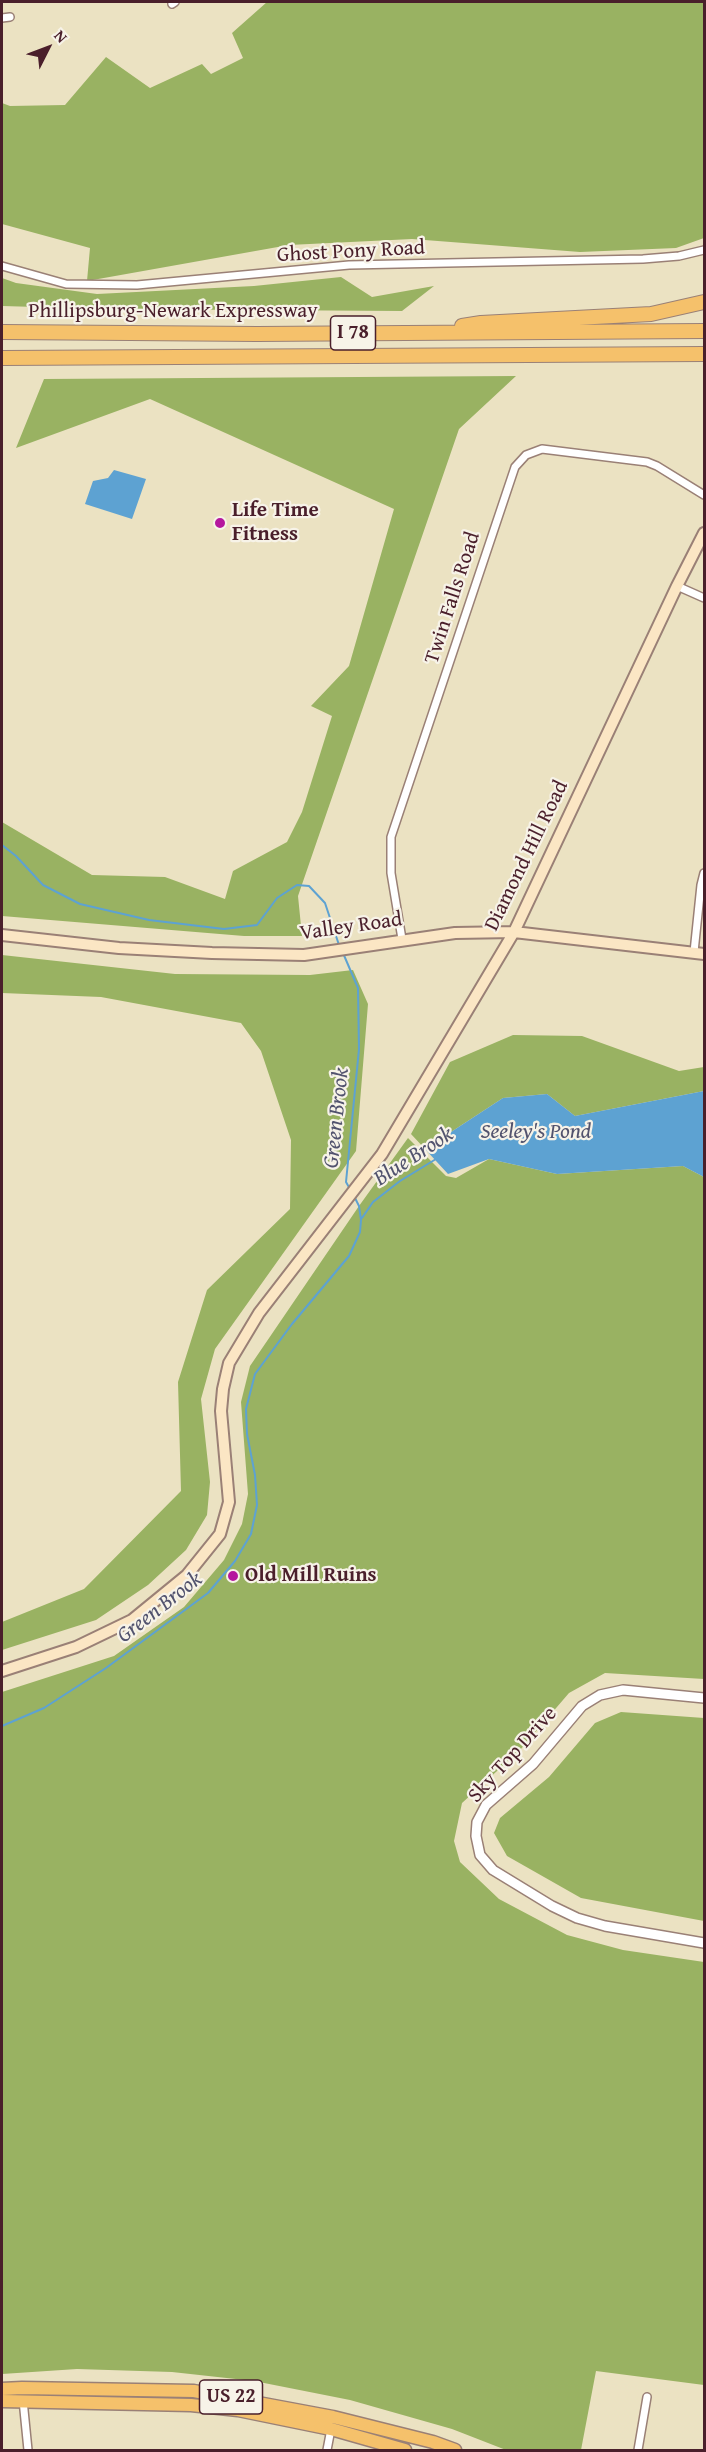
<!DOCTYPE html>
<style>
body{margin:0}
#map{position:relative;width:706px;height:2452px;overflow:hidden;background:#ebe2c2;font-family:"Gentium Book Plus",serif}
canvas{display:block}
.frame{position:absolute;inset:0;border:3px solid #4a1f2b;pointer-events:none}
.north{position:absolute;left:18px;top:18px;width:60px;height:60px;-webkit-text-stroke:4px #f7f3e8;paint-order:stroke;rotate:48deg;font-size:16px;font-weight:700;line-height:24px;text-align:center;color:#4a1f2b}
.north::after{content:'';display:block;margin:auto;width:21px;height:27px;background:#4a1f2b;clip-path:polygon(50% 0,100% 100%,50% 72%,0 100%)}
</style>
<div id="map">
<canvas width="706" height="2452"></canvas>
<div class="frame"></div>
<div class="north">N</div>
</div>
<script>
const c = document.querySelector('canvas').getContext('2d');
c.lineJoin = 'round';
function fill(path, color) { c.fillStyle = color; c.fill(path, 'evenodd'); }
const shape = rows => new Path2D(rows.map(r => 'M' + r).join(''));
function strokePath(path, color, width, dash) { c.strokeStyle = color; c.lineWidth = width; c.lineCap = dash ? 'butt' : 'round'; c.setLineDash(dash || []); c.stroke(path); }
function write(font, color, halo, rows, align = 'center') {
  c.font = font + ' "Gentium Book Plus",serif'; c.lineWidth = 4.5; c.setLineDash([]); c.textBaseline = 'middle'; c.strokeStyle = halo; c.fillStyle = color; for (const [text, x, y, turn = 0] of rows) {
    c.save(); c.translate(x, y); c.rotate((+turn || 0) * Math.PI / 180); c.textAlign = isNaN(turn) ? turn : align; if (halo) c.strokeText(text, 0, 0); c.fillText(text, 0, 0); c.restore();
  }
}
fill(shape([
 [267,2,704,2,704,238,676,248,580,252,412,239,289,245,87,281,90,248,2,224,2,103,10,106,65,105,106,57,150,88,202,64,211,74,243,58,232,33],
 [341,277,372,297,434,286,402,311,107,309,2,306,2,278,16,283,97,294,254,286],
 [516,376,459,429,298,896,302,936,244,936,2,916,2,822,92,875,165,877,225,899,233,871,287,842,302,812,332,716,311,706,349,666,394,509,150,399,16,448,44,379],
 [2,955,175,974,310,975,353,970,368,1004,356,1151,215,1349,201,1399,210,1482,207,1515,186,1550,148,1585,96,1620,2,1650,2,1622,84,1589,181,1491,178,1382,207,1290,290,1209,291,1140,261,1051,241,1023,101,997,2,993],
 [513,1035,582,1036,679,1071,704,1067,704,1091,575,1116,547,1094,503,1098,425,1149,411,1134,450,1062],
 [408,1138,446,1176,456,1178,489,1159,557,1174,683,1166,704,1177,704,1679,605,1673,569,1693,520,1750,462,1803,454,1841,460,1862,499,1899,567,1935,623,1950,704,1962,704,2385,596,2371,581,2450,506,2450,452,2429,350,2400,254,2381,172,2372,77,2369,2,2374,2,1692,114,1656,184,1607,224,1560,242,1524,248,1494,241,1402,250,1366,359,1206],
 [621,1712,704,1718,704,1921,581,1898,507,1856,494,1833,500,1818,549,1777,595,1723]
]), '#99b262');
fill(shape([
 [114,470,146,479,132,519,85,504,93,481,108,478],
 [704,1091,704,1177,683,1166,557,1174,489,1159,448,1174,425,1149,503,1098,547,1094,575,1116]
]), '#5da2d2');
strokePath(shape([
 [2,845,16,856,43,885,80,904,149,920,224,929,257,925,277,898,297,885,309,886,325,903,339,945],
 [343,953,358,988,359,1049,346,1182,350,1189],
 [362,1218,373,1202,400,1181,436,1159],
 [2,1726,44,1708,106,1668,208,1593,235,1561,251,1534,257,1505,255,1475,247,1434,246,1409,255,1374,292,1324,349,1256,360,1232,361,1220,359,1206,354,1196]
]), '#5da2d2', 2);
const minor = shape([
 [172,4,175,2],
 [2,18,10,17],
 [2,266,66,284,137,285,349,265,643,259,679,256,704,250],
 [677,586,704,598],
 [402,939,391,873,391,837,515,467,526,455,542,449,647,462,657,466,704,495],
 [694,952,701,885,704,873],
 [23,2400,28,2450],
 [327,2450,331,2429],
 [638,2450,647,2397]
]);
const tertiary = shape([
 [704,1698,623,1690,600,1695,582,1706,533,1764,486,1805,477,1822,476,1836,480,1855,493,1870,552,1906,577,1918,605,1926,704,1943]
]);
const secondary = shape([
 [2,935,119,948,212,953,304,955,455,933,514,932,704,954],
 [2,1671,76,1647,132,1620,187,1575,220,1534,229,1502,221,1411,223,1389,229,1363,259,1313,382,1154,514,932,677,586,704,533]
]);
const trunk = shape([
 [2,2389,22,2388,194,2391,333,2417,433,2442,455,2450],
 [2,2401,191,2405,238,2410,331,2429,405,2450]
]);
const motorway = shape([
 [462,326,481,323,651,314,704,302],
 [2,332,257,334,704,331],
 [2,358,704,354]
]);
strokePath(minor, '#9a8076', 10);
strokePath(tertiary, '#9a8076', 12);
strokePath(secondary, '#9a8076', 14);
strokePath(trunk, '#9a8076', 15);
strokePath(motorway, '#9a8076', 16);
strokePath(minor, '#fff', 7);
strokePath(tertiary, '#fff', 9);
strokePath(secondary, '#fbe6c4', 10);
strokePath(trunk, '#f5c16b', 12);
strokePath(motorway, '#f5c16b', 14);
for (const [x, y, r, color] of [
 [220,523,6,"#b5179e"],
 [233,1576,6,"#b5179e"]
]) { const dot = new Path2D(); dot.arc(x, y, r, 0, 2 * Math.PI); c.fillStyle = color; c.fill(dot); strokePath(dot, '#f7f3e8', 2); }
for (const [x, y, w] of [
 [353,333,45],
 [231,2397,63]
]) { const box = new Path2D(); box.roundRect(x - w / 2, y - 17, w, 34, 4.5); c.fillStyle = '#f7f3e8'; c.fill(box); strokePath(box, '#4a1f2b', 1.5); }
write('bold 20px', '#4a1f2b', null, [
 ["I 78",353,333],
 ["US 22",231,2397]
]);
write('21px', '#4a1f2b', '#f7f3e8', [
 ["Ghost Pony Road",351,252,-3],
 ["Phillipsburg-Newark Expressway",173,312],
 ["Twin Falls Road",453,598,-72],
 ["Diamond Hill Road",527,856,-64],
 ["Valley Road",351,927,-8],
 ["Sky Top Drive",513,1755,-48]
]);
write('bold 21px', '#4a1f2b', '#f7f3e8', [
 ["Life Time",232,511],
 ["Fitness",232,535],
 ["Old Mill Ruins",245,1576]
], 'left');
write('italic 22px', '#52536e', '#f7f3e8', [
 ["Green Brook",337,1118,-84],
 ["Seeley's Pond",536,1132],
 ["Blue Brook",414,1157,-33],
 ["Green Brook",160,1608,-38]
]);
</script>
